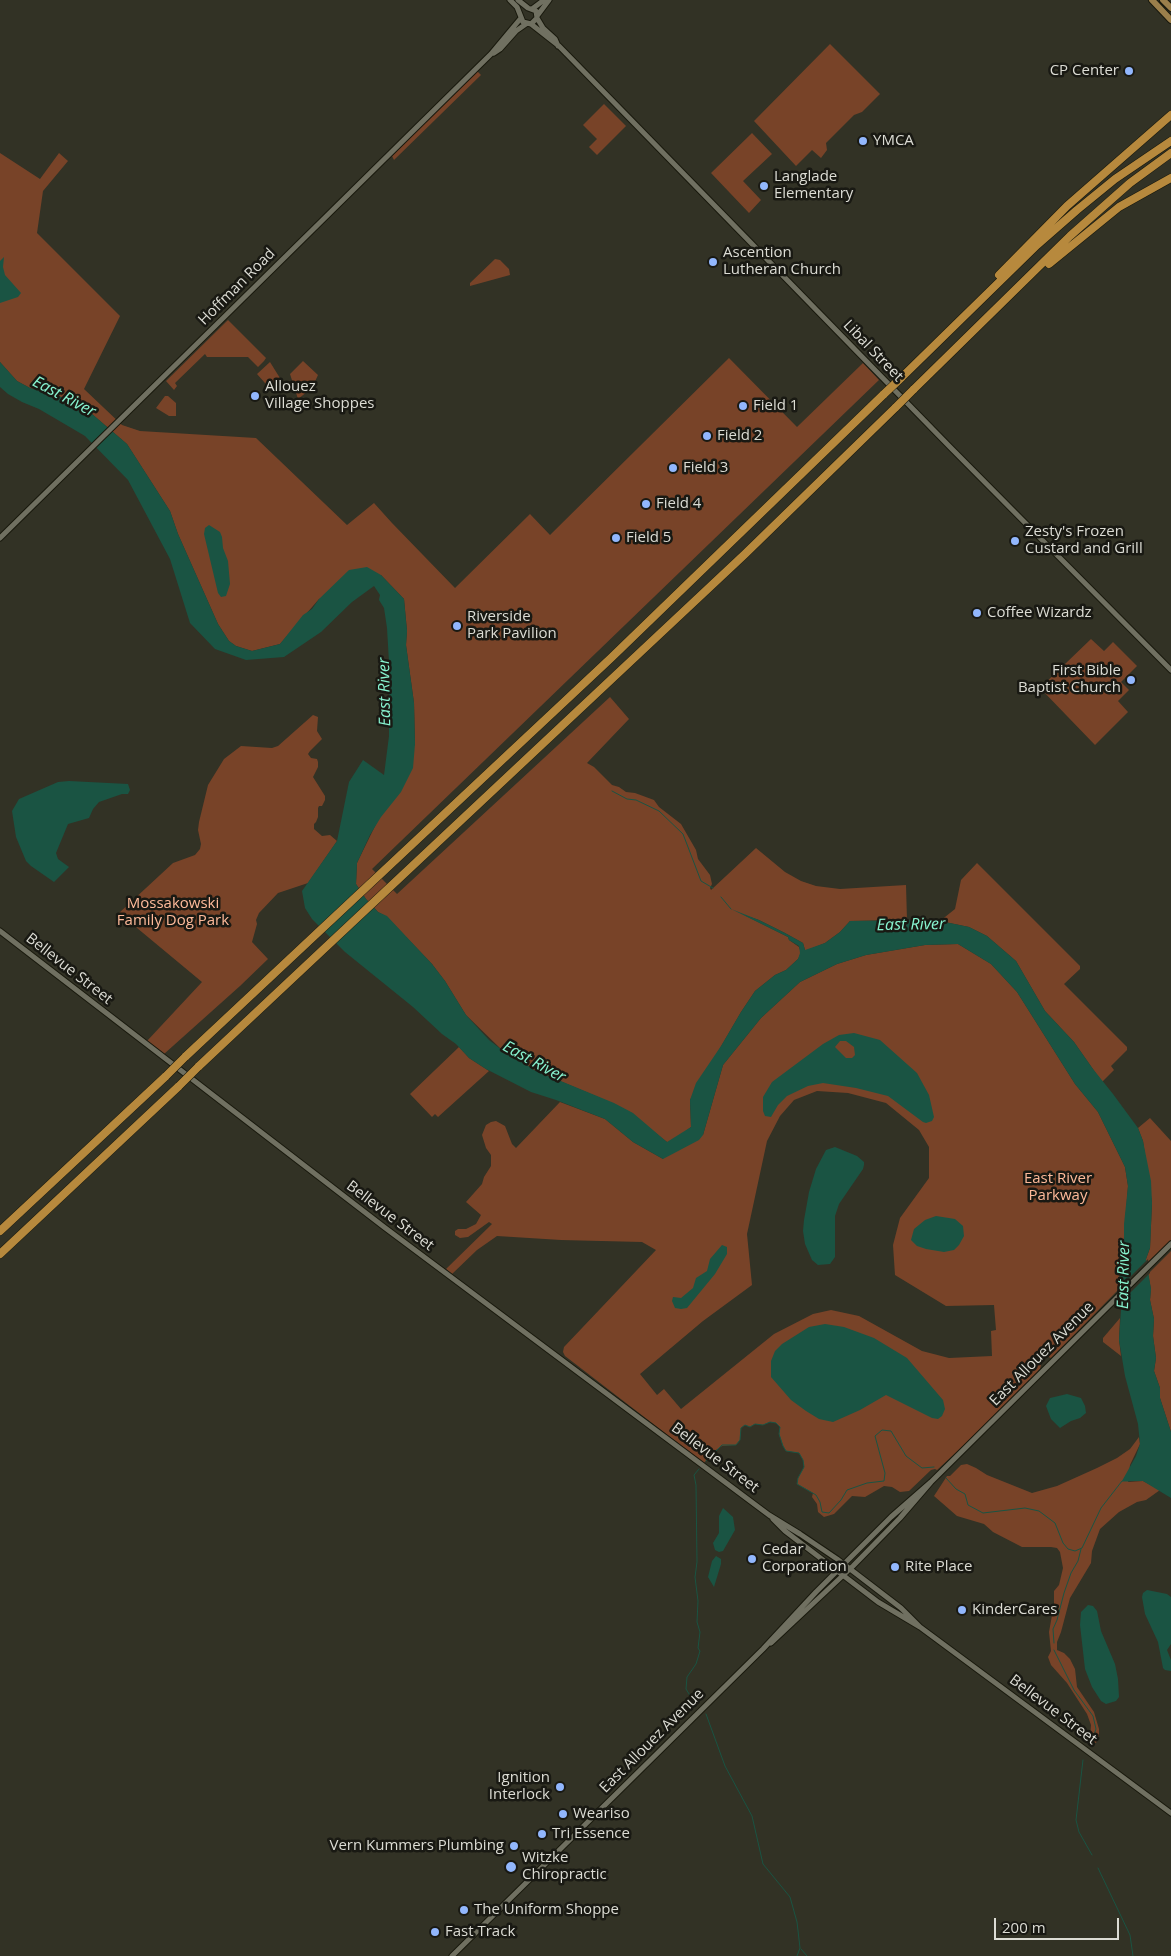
<!DOCTYPE html>
<style>
body{margin:0}
#map{position:relative;width:1171px;height:1956px;overflow:hidden;background:#323225;font-family:"Open Sans",sans-serif}
canvas{display:block}
.scale{position:absolute;left:994px;top:1918px;width:125px;height:22px;box-sizing:border-box;border:2px solid #dcdcd4;border-top:0;padding-left:6px;font-size:15px;line-height:18px;white-space:nowrap;color:#dcdcd4;-webkit-text-stroke:4px #191913;paint-order:stroke}
</style>
<div id="map">
<canvas width="1171" height="1956"></canvas>
<div class="scale">200 m</div>
</div>
<script>
const c = document.querySelector('canvas').getContext('2d');
c.lineJoin = 'round';
function fill(path, color) { c.fillStyle = color; c.fill(path, 'evenodd'); }
const shape = rows => new Path2D(rows.map(r => 'M' + r).join(''));
function strokePath(path, color, width, dash) { c.strokeStyle = color; c.lineWidth = width; c.lineCap = dash ? 'butt' : 'round'; c.setLineDash(dash || []); c.stroke(path); }
function write(font, color, halo, rows, align = 'center') {
  c.font = font + ' "Open Sans",sans-serif'; c.lineWidth = 5; c.setLineDash([]); c.textBaseline = 'middle'; c.strokeStyle = halo; c.fillStyle = color; for (const [text, x, y, turn = 0] of rows) {
    c.save(); c.translate(x, y); c.rotate((+turn || 0) * Math.PI / 180); c.textAlign = isNaN(turn) ? turn : align; if (halo) c.strokeText(text, 0, 0); c.fillText(text, 0, 0); c.restore();
  }
}
fill(shape([
 [830,44,880,94,862,112,854,115,826,143,827,150,821,158,812,150,796,166,754,121],
 [477,71,481,75,394,160,392,156],
 [604,104,626,126,597,155,589,147,597,139,583,125],
 [752,133,772,154,743,181,761,200,749,213,711,173],
 [0,153,40,179,59,153,68,161,43,191,37,233,120,316,84,389,122,425,140,431,256,438,347,525,374,503,392,523,455,588,530,514,550,535,729,358,797,427,863,363,879,380,372,869,397,894,610,697,629,719,587,763,594,767,612,785,619,787,626,792,635,793,654,800,659,807,681,824,696,850,698,859,710,875,712,884,710,888,711,890,756,848,785,872,801,881,816,886,840,889,906,885,907,920,850,921,840,932,825,943,808,950,805,950,803,943,785,933,759,920,744,915,788,937,789,940,799,947,801,953,798,959,786,970,775,975,755,991,741,1012,690,1100,691,1127,686,1131,703,1135,723,1065,761,1018,800,982,837,964,866,955,925,945,958,944,991,964,1017,992,1075,1084,1098,1112,1125,1167,1128,1186,1120,1288,1051,1358,1043,1355,1038,1360,1041,1365,1040,1369,975,1435,937,1470,935,1469,931,1470,909,1491,900,1492,892,1487,884,1486,865,1497,852,1496,834,1514,824,1517,818,1512,817,1504,812,1497,813,1493,797,1484,798,1478,804,1467,803,1460,799,1453,786,1451,783,1446,779,1434,780,1427,776,1423,770,1422,763,1425,755,1424,750,1427,745,1425,741,1428,740,1440,736,1445,722,1446,713,1452,704,1463,565,1356,563,1352,564,1347,656,1250,642,1242,561,1240,497,1236,477,1250,452,1274,446,1269,492,1224,489,1222,468,1237,460,1238,455,1235,455,1231,458,1229,466,1229,476,1224,481,1215,466,1202,482,1184,484,1177,491,1166,491,1155,486,1148,482,1135,486,1125,491,1122,496,1121,505,1126,512,1144,516,1148,560,1102,605,1119,633,1142,663,1159,667,1142,650,1129,600,1098,534,1070,516,1057,502,1050,466,1015,445,981,432,964,387,917,378,912,366,899,356,884,357,863,415,744,414,703,406,645,407,631,404,599,381,575,319,599,280,644,252,651,236,646,229,641,218,624,178,534,170,511,127,444,78,402,30,388,17,381,0,362],
 [817,1091,848,1093,886,1103,919,1130,929,1147,929,1178,900,1218,893,1245,895,1275,946,1306,994,1305,996,1330,991,1331,992,1356,949,1358,922,1351,859,1316,831,1310,813,1314,774,1334,681,1409,664,1389,657,1395,640,1374,703,1321,752,1285,747,1234,767,1141,780,1116,794,1100],
 [495,259,500,260,509,269,510,275,470,286,470,283],
 [228,320,266,358,264,361,258,367,248,357,207,357,205,354,175,383,177,386,174,390,166,381],
 [303,361,318,375,312,388,298,399,290,374],
 [270,362,283,383,272,391,257,374],
 [165,396,168,396,176,403,176,416,169,416,156,408],
 [1091,639,1104,651,1113,642,1137,666,1121,682,1129,690,1118,701,1128,712,1095,745,1040,688],
 [313,715,318,717,317,731,322,739,310,751,308,754,311,758,317,759,318,762,318,767,313,777,325,796,325,800,322,806,319,806,318,808,318,817,316,822,314,824,314,829,322,836,330,835,337,841,308,883,278,893,259,913,256,920,257,924,252,942,268,959,240,986,164,1054,147,1041,202,982,119,913,173,863,195,855,200,849,201,844,198,830,199,822,208,785,224,759,241,746,272,748,278,746],
 [977,863,1080,966,1080,969,1064,984,1127,1047,1127,1050,1111,1066,1114,1070,1102,1082,1074,1042,1045,1011,1016,961,987,936,969,927,940,921,955,909,961,880],
 [459,1047,469,1058,489,1071,438,1117,435,1114,432,1117,410,1094],
 [1150,1118,1171,1141,1171,1240,1146,1264,1146,1259,1150,1248,1152,1203,1143,1141,1138,1128],
 [1171,1251,1171,1432,1160,1398,1160,1388,1154,1371,1156,1358,1153,1336,1154,1319,1150,1300,1151,1289,1148,1274],
 [1120,1318,1119,1340,1121,1356,1103,1342,1103,1338],
 [1139,1437,1140,1444,1130,1465,1128,1482,1143,1481,1160,1490,1146,1500,1137,1502,1119,1512,1100,1529,1092,1551,1091,1563,1070,1598,1061,1632,1057,1642,1057,1650,1064,1653,1070,1659,1075,1669,1077,1687,1094,1712,1099,1729,1099,1736,1096,1743,1091,1741,1090,1738,1091,1725,1087,1714,1067,1683,1051,1665,1048,1657,1051,1651,1049,1632,1054,1604,1054,1591,1059,1585,1063,1568,1060,1552,1057,1548,1051,1547,1022,1547,993,1532,984,1524,957,1516,934,1496,947,1476,950,1476,961,1465,967,1464,976,1468,987,1475,1032,1493,1057,1486,1097,1468,1117,1458,1130,1449]
]), '#784328');
fill(shape([
 [4,257,3,267,5,275,21,293,18,297,0,303,0,261],
 [0,362,17,381,30,388,78,402,127,444,170,511,178,534,218,624,229,641,236,646,252,651,280,644,303,615,312,609,319,599,349,570,367,567,381,575,404,599,407,631,406,645,414,703,415,744,413,768,401,792,381,817,370,835,357,863,356,884,366,899,378,912,387,916,432,964,445,981,466,1015,489,1040,502,1050,516,1057,534,1070,614,1103,633,1113,667,1142,691,1127,690,1100,696,1083,721,1046,741,1012,755,991,775,975,786,970,798,959,800,953,799,946,789,940,788,937,731,909,759,920,785,933,803,943,805,950,825,943,840,932,850,921,921,920,940,921,969,927,987,936,1016,961,1045,1011,1074,1042,1093,1069,1113,1094,1138,1128,1143,1141,1151,1181,1152,1203,1150,1248,1146,1259,1151,1289,1150,1300,1154,1319,1153,1336,1156,1358,1154,1371,1160,1388,1160,1398,1171,1432,1171,1498,1143,1481,1122,1481,1136,1456,1140,1444,1138,1424,1125,1376,1119,1340,1121,1310,1119,1279,1124,1254,1124,1224,1128,1186,1125,1167,1098,1112,1075,1084,1017,992,991,964,958,944,925,945,866,955,837,964,800,982,761,1018,723,1065,703,1135,699,1140,663,1159,633,1142,605,1119,556,1100,531,1092,486,1069,469,1058,456,1044,442,1034,413,1007,345,952,312,919,305,908,302,891,337,841,349,782,363,760,384,775,389,736,389,662,387,628,384,608,379,600,380,595,374,586,352,602,321,632,284,657,246,660,215,649,190,623,170,559,128,480,85,436,39,409,22,402,8,394,0,387],
 [209,525,220,532,222,537,223,548,228,561,230,584,226,596,221,597,218,593,204,534,205,528],
 [69,781,128,784,130,790,128,794,122,794,99,802,93,809,89,818,68,824,56,853,58,859,69,867,54,882,31,866,26,861,16,837,12,811,19,799,58,782],
 [854,1033,880,1040,917,1073,929,1095,934,1117,932,1121,926,1123,923,1122,888,1096,856,1088,823,1083,808,1086,787,1096,778,1105,771,1117,765,1116,763,1111,763,1097,772,1082,823,1044,839,1035],
 [840,1041,846,1041,854,1047,855,1055,852,1058,846,1058,835,1047],
 [835,1147,857,1156,864,1162,864,1165,863,1169,839,1204,835,1216,835,1257,830,1264,818,1265,812,1260,805,1244,803,1231,804,1220,809,1192,816,1169,826,1150],
 [936,1216,955,1219,963,1226,964,1236,959,1245,954,1250,944,1252,926,1249,917,1246,911,1240,914,1229,925,1220],
 [722,1245,727,1247,727,1254,715,1274,687,1308,681,1309,675,1308,672,1301,673,1297,681,1298,693,1288,696,1278,707,1271,710,1259],
 [825,1324,844,1327,874,1338,907,1358,943,1400,945,1409,942,1416,938,1419,932,1418,886,1395,860,1410,833,1422,819,1419,806,1411,791,1400,771,1377,771,1361,775,1351,782,1344,809,1327],
 [1067,1394,1081,1398,1085,1406,1086,1413,1080,1418,1071,1421,1060,1428,1051,1419,1046,1406,1050,1398],
 [723,1508,733,1517,735,1530,723,1551,719,1552,715,1550,713,1543,719,1533,719,1516],
 [716,1556,721,1559,721,1564,714,1587,708,1577,712,1561],
 [1147,1590,1167,1594,1171,1597,1171,1644,1167,1650,1171,1660,1171,1671,1165,1670,1163,1668,1158,1642,1145,1614,1142,1597,1143,1593],
 [1088,1605,1093,1606,1097,1611,1101,1631,1115,1664,1118,1679,1119,1697,1116,1701,1106,1704,1101,1701,1092,1687,1085,1669,1080,1625,1081,1612]
]), '#1a5443');
fill(shape([
 [1148,1259,1150,1273,1118,1305,1117,1290]
]), '#323225');
strokePath(shape([
 [612,791,627,799,636,800,659,811,683,834,701,881,713,888],
 [721,897,731,909],
 [706,1461,722,1445,736,1445,740,1440,741,1428,745,1425,750,1427,755,1424,763,1425,770,1422,776,1423,780,1427,779,1434,783,1446,786,1451,799,1453,803,1460,804,1467,798,1478,797,1484,816,1495,820,1502,822,1512,829,1513,841,1500,847,1490,867,1483,884,1481,885,1473,875,1436,882,1430,891,1431,906,1456,922,1468,934,1467],
 [946,1478,956,1489,965,1494,968,1505,983,1513,1025,1508,1039,1511,1055,1523,1063,1543,1068,1549,1075,1551,1082,1548,1101,1508,1122,1481,1129,1481],
 [1054,1643,1053,1629,1057,1620,1064,1593,1071,1573,1078,1561,1081,1549],
 [1054,1650,1074,1690,1093,1716,1096,1729,1091,1743],
 [694,1702,686,1689,687,1677,696,1664,700,1651,698,1648,700,1632,697,1622,698,1601,695,1577,697,1562,696,1485,694,1475,699,1469],
 [706,1714,725,1766,752,1816,763,1864,790,1897,797,1922,800,1948,797,1956],
 [1083,1760,1076,1820,1079,1832,1092,1855],
 [1098,1868,1130,1935,1133,1956],
 [801,1949,807,1956]
]), '#1a5443', 1);
const minor = shape([
 [510,0,517,7,523,22,531,24,559,46,950,447,1171,670],
 [518,0,528,8,536,11,537,18,531,24],
 [532,9,544,0],
 [537,16,549,0],
 [537,18,543,28,555,39,558,46],
 [494,53,500,49,516,31,526,24],
 [0,538,491,54,521,18],
 [0,931,384,1227,769,1515,800,1534,837,1559,901,1608,920,1627],
 [773,1519,785,1531,878,1602,920,1627,1171,1813],
 [771,1643,853,1566,900,1518,931,1482,1171,1244],
 [452,1956,763,1649,816,1592,891,1517,931,1482]
]);
const major = shape([
 [1152,0,1171,20],
 [1163,0,1171,8]
]);
const highway = shape([
 [1049,264,1119,207,1171,178],
 [999,275,1067,206,1171,115],
 [901,378,1037,245,1077,210,1115,179,1171,141],
 [913,390,1070,236,1130,183,1171,153],
 [185,1057,611,658,884,394],
 [198,1067,745,554,896,407],
 [0,1231,166,1076],
 [0,1254,179,1086]
]);
strokePath(minor, '#19190d', 7);
strokePath(major, '#19190d', 8);
strokePath(highway, '#19190d', 9);
strokePath(minor, '#707061', 5);
strokePath(major, '#9b7f4b', 6);
strokePath(highway, '#b7893d', 8);
const highwayBridge = shape([
 [884,394,901,378],
 [896,407,913,390],
 [166,1076,185,1057],
 [179,1086,198,1067]
]);
strokePath(highwayBridge, '#19190d', 9, []);
strokePath(highwayBridge, '#b7893d', 8);
for (const [x, y, r, color] of [
 [1129,71,5,"#92b7fd"],
 [863,141,5,"#92b7fd"],
 [764,186,5,"#92b7fd"],
 [713,262,5,"#92b7fd"],
 [255,396,5,"#92b7fd"],
 [743,406,5,"#92b7fd"],
 [707,436,5,"#92b7fd"],
 [673,468,5,"#92b7fd"],
 [646,504,5,"#92b7fd"],
 [616,538,5,"#92b7fd"],
 [1015,541,5,"#92b7fd"],
 [977,613,5,"#92b7fd"],
 [457,626,5,"#92b7fd"],
 [1131,680,5,"#92b7fd"],
 [752,1559,5,"#92b7fd"],
 [895,1567,5,"#92b7fd"],
 [962,1610,5,"#92b7fd"],
 [560,1787,5,"#92b7fd"],
 [563,1814,5,"#92b7fd"],
 [542,1834,5,"#92b7fd"],
 [514,1846,5,"#92b7fd"],
 [511,1867,6,"#92b7fd"],
 [464,1910,5,"#92b7fd"],
 [435,1932,5,"#92b7fd"]
]) { const dot = new Path2D(); dot.arc(x, y, r, 0, 2 * Math.PI); c.fillStyle = color; c.fill(dot); strokePath(dot, '#191913', 2); }
write('15px', '#dcdcd4', '#191913', [
 ["CP Center",1119,71,"right"],
 ["YMCA",873,141],
 ["Langlade",774,177],
 ["Elementary",774,194],
 ["Ascention",723,253],
 ["Lutheran Church",723,270],
 ["Allouez",265,387],
 ["Village Shoppes",265,404],
 ["Field 1",753,406],
 ["Field 2",717,436],
 ["Field 3",683,468],
 ["Field 4",656,504],
 ["Zesty's Frozen",1025,532],
 ["Custard and Grill",1025,549],
 ["Field 5",626,538],
 ["Coffee Wizardz",987,613],
 ["Riverside",467,617],
 ["Park Pavilion",467,634],
 ["First Bible",1121,671,"right"],
 ["Baptist Church",1121,688,"right"],
 ["Cedar",762,1550],
 ["Corporation",762,1567],
 ["Rite Place",905,1567],
 ["KinderCares",972,1610],
 ["Ignition",550,1778,"right"],
 ["Interlock",550,1795,"right"],
 ["Weariso",573,1814],
 ["Tri Essence",552,1834],
 ["Vern Kummers Plumbing",504,1846,"right"],
 ["Witzke",522,1858],
 ["Chiropractic",522,1875],
 ["The Uniform Shoppe",474,1910],
 ["Fast Track",445,1932]
], 'left');
write('15px', '#dcdcd4', '#191913', [
 ["Hoffman Road",237,287,-45],
 ["Libal Street",873,351,46],
 ["Bellevue Street",69,969,38],
 ["Bellevue Street",390,1216,37],
 ["East Allouez Avenue",1042,1354,-45],
 ["Bellevue Street",715,1458,37],
 ["Bellevue Street",1053,1710,37],
 ["East Allouez Avenue",652,1741,-45]
]);
write('15px', '#feba9a', '#191913', [
 ["Mossakowski",173,904],
 ["Family Dog Park",173,921],
 ["East River",1058,1179],
 ["Parkway",1058,1196]
]);
write('italic 16px', '#88f4d0', '#191913', [
 ["East River",64,397,28],
 ["East River",385,692,-91],
 ["East River",911,925,-1],
 ["East River",534,1062,29],
 ["East River",1124,1275,-89]
]);
</script>
